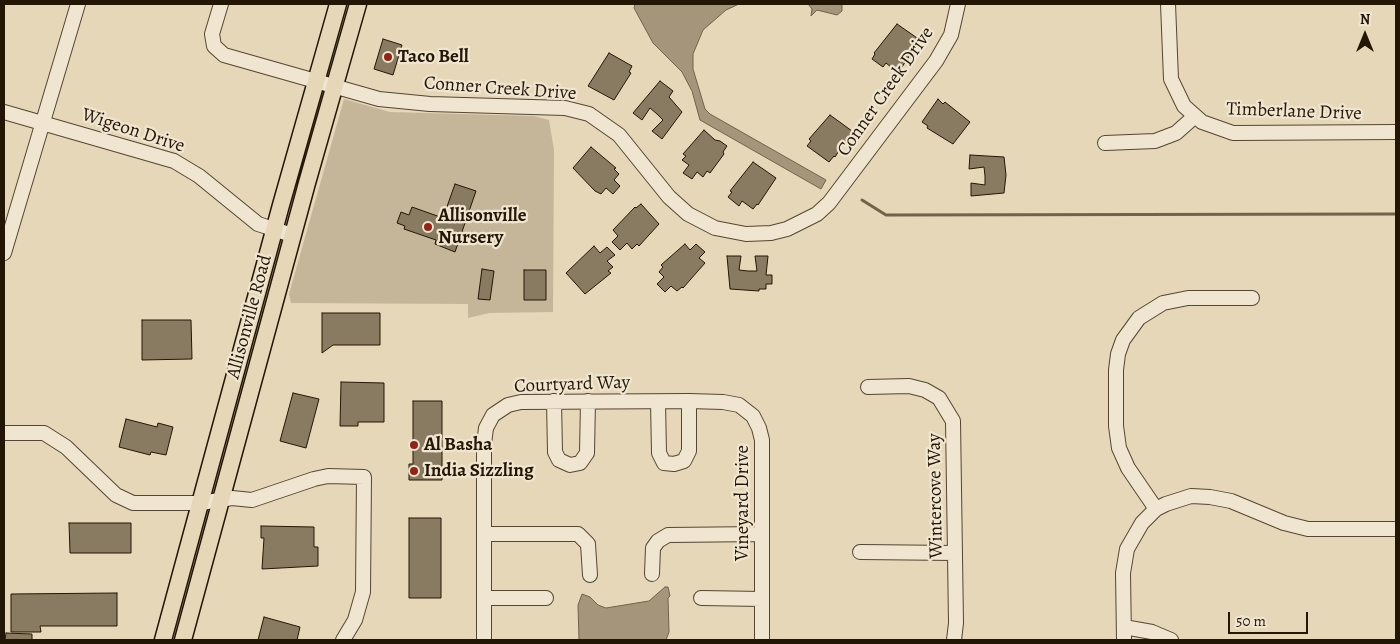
<!DOCTYPE html>
<style>
body{margin:0}
#map{position:relative;width:1400px;height:644px;overflow:hidden;background:#e6d7b8;font-family:Alegreya,serif}
canvas{display:block}
.frame{position:absolute;inset:0;border:5px solid #241605;pointer-events:none}
.north{position:absolute;left:1340px;top:10px;width:50px;height:50px;-webkit-text-stroke:4px #efe5d1;paint-order:stroke;rotate:0deg;font-size:14px;font-weight:700;line-height:20px;text-align:center;color:#241605}
.north::after{content:'';display:block;margin:auto;width:18px;height:22px;background:#241605;clip-path:polygon(50% 0,100% 100%,50% 72%,0 100%)}
.scale{position:absolute;left:1228px;top:612px;width:80px;height:22px;box-sizing:border-box;border:2px solid #241605;border-top:0;padding-left:6px;font-size:15px;line-height:18px;white-space:nowrap;color:#241605;-webkit-text-stroke:4px #efe5d1;paint-order:stroke}
</style>
<div id="map">
<canvas width="1400" height="644"></canvas>
<div class="frame"></div>
<div class="north">N</div>
<div class="scale">50 m</div>
</div>
<script>
const c = document.querySelector('canvas').getContext('2d');
c.lineJoin = 'round';
function fill(path, color) { c.fillStyle = color; c.fill(path, 'evenodd'); }
const shape = rows => new Path2D(rows.map(r => 'M' + r).join(''));
function strokePath(path, color, width, dash) { c.strokeStyle = color; c.lineWidth = width; c.lineCap = dash ? 'butt' : 'round'; c.setLineDash(dash || []); c.stroke(path); }
function write(font, color, halo, rows, align = 'center') {
  c.font = font + ' Alegreya,serif'; c.lineWidth = 4.5; c.setLineDash([]); c.textBaseline = 'middle'; c.strokeStyle = halo; c.fillStyle = color; for (const [text, x, y, turn = 0] of rows) {
    c.save(); c.translate(x, y); c.rotate((+turn || 0) * Math.PI / 180); c.textAlign = isNaN(turn) ? turn : align; if (halo) c.strokeText(text, 0, 0); c.fillText(text, 0, 0); c.restore();
  }
}
fill(shape([
 [344,99,390,112,534,116,549,120,554,150,553,312,489,313,468,318,468,304,291,303,289,294]
]), '#c5b69a');
const water = shape([
 [635,4,739,4,726,10,703,30,693,54,693,69,705,109,710,114,826,180,821,189,700,120,692,91,682,72,653,43,634,8,635,4],
 [808,4,842,4,842,11,837,15,817,10,811,16,812,9,808,4],
 [665,587,668,587,670,596,668,598,669,632,666,640,579,640,578,605,582,594,590,597,598,605,606,608,649,601,665,587]
]);
fill(water, '#a4957b');
strokePath(water, '#71624c', 1);
strokePath(shape([
 [862,200,886,215,1396,214]
]), '#71624c', 3);
const building = shape([
 [897,24,920,40,902,67,900,65,896,71,886,63,883,67,872,59,875,54,874,53,897,24],
 [383,39,402,45,393,75,374,69,383,39],
 [609,53,632,66,629,72,631,73,614,100,588,86,609,53],
 [660,81,673,91,669,97,682,112,662,139,652,131,663,120,657,114,650,108,642,120,633,113,660,81],
 [938,99,943,104,945,102,970,122,953,144,927,128,928,126,922,122,938,99],
 [830,115,852,131,835,157,834,156,829,162,807,146,811,141,809,139,830,115],
 [704,130,715,140,720,141,727,146,723,152,724,154,710,173,707,171,703,177,697,172,692,179,683,173,689,165,682,160,686,156,683,154,704,130],
 [591,147,616,168,614,169,619,174,614,180,620,186,613,194,606,188,601,194,595,191,573,168,591,147],
 [970,155,1004,157,1006,175,1004,193,971,196,971,183,985,185,985,176,984,167,969,169,970,155],
 [753,162,776,178,758,205,757,204,753,209,742,201,739,206,728,197,732,192,730,191,753,162],
 [455,184,476,191,455,252,435,244,436,240,404,229,405,226,397,223,401,212,409,215,412,207,443,218,455,184],
 [641,204,659,224,639,246,637,244,632,249,627,243,620,250,612,242,618,236,613,230,635,207,636,208,641,204],
 [685,244,690,250,696,244,705,252,699,258,705,263,683,288,682,287,677,291,671,286,665,292,657,284,664,277,659,272,663,267,661,265,685,244],
 [594,246,600,253,607,247,615,255,607,261,613,267,608,271,611,273,585,294,566,273,594,246],
 [727,256,741,256,739,270,748,271,757,271,755,256,768,256,766,275,772,275,772,284,766,284,766,289,759,289,759,291,730,289,727,256],
 [482,269,494,271,490,300,478,299,482,269],
 [524,270,546,270,546,300,524,300,524,270],
 [322,313,380,313,380,345,333,345,322,353,322,313],
 [142,320,191,320,192,359,142,360,142,320],
 [341,382,384,383,384,422,358,422,358,426,340,426,341,382],
 [293,393,319,399,306,448,280,441,293,393],
 [413,401,442,401,442,480,409,480,409,464,413,464,413,401],
 [126,419,157,427,158,423,173,427,166,455,151,452,150,455,119,447,126,419],
 [409,518,441,518,441,598,409,598,409,518],
 [69,523,131,523,131,553,70,553,69,523],
 [261,526,314,527,314,547,318,547,318,566,262,569,264,538,261,538,261,526],
 [117,593,117,626,40,626,41,632,11,632,11,594,117,593],
 [264,617,300,627,297,640,258,640,264,617],
 [6,633,32,634,32,640,5,640,6,633]
]);
fill(building, '#897a62');
strokePath(building, '#241605', 1);
const minor = shape([
 [221,4,212,34,214,46,224,55,379,99,430,104,565,108,589,114,619,135,669,197,688,214,715,228,746,234,771,233,787,229,817,214,829,203,936,61,951,35,958,4],
 [1168,4,1171,79,1184,106,1202,122,1233,133,1396,132],
 [4,112,174,161,199,176,258,224,292,235],
 [1105,143,1155,141,1176,133,1194,117],
 [4,253,78,4],
 [868,387,909,386,925,390,939,398,953,421,956,623,954,640],
 [554,401,555,452,559,460,570,465,580,463,587,453,588,401],
 [658,402,659,453,664,463,674,464,684,461,689,451,689,401],
 [4,433,44,433,66,447,116,495,133,503,201,503,232,498,252,500,314,479,328,476,364,477,363,592,355,620,343,640],
 [1156,509,1128,468,1119,448,1116,426,1116,370,1118,354,1123,340,1139,318,1163,303,1188,298,1252,298],
 [484,534,578,534,588,544,590,575],
 [860,552,955,553],
 [652,574,653,548,658,541,668,535,762,534],
 [484,598,546,598],
 [701,598,762,599],
 [1124,627,1152,632,1171,640],
 [484,640,484,444,486,428,493,415,508,405,521,402,689,401,723,402,739,405,753,416,759,428,762,440,762,640],
 [1124,640,1123,573,1127,549,1142,523,1156,509,1166,504,1191,496,1210,497,1231,501,1284,523,1308,529,1394,529]
]);
const major = shape([
 [163,640,281,205,338,4],
 [183,640,307,183,358,4]
]);
strokePath(minor, '#544632', 16);
strokePath(major, '#241605', 19);
strokePath(minor, '#efe5d1', 14);
strokePath(major, '#e6d7b8', 16);
for (const [x, y, r, color] of [
 [388,57,5,"#8f2418"],
 [428,227,5,"#8f2418"],
 [414,445,5,"#8f2418"],
 [414,471,5,"#8f2418"]
]) { const dot = new Path2D(); dot.arc(x, y, r, 0, 2 * Math.PI); c.fillStyle = color; c.fill(dot); strokePath(dot, '#efe5d1', 2); }
write('bold 19px', '#241605', '#efe5d1', [
 ["Taco Bell",398,57],
 ["Allisonville",438,216],
 ["Nursery",438,238],
 ["Al Basha",424,445],
 ["India Sizzling",424,471]
], 'left');
write('19px', '#241605', '#efe5d1', [
 ["Conner Creek Drive",500,89,4],
 ["Conner Creek Drive",886,92,-55],
 ["Timberlane Drive",1294,112,2],
 ["Wigeon Drive",133,131,18],
 ["Allisonville Road",250,317,-75],
 ["Courtyard Way",572,385,-2],
 ["Wintercove Way",936,496,-91],
 ["Vineyard Drive",743,503,-90]
]);
</script>
